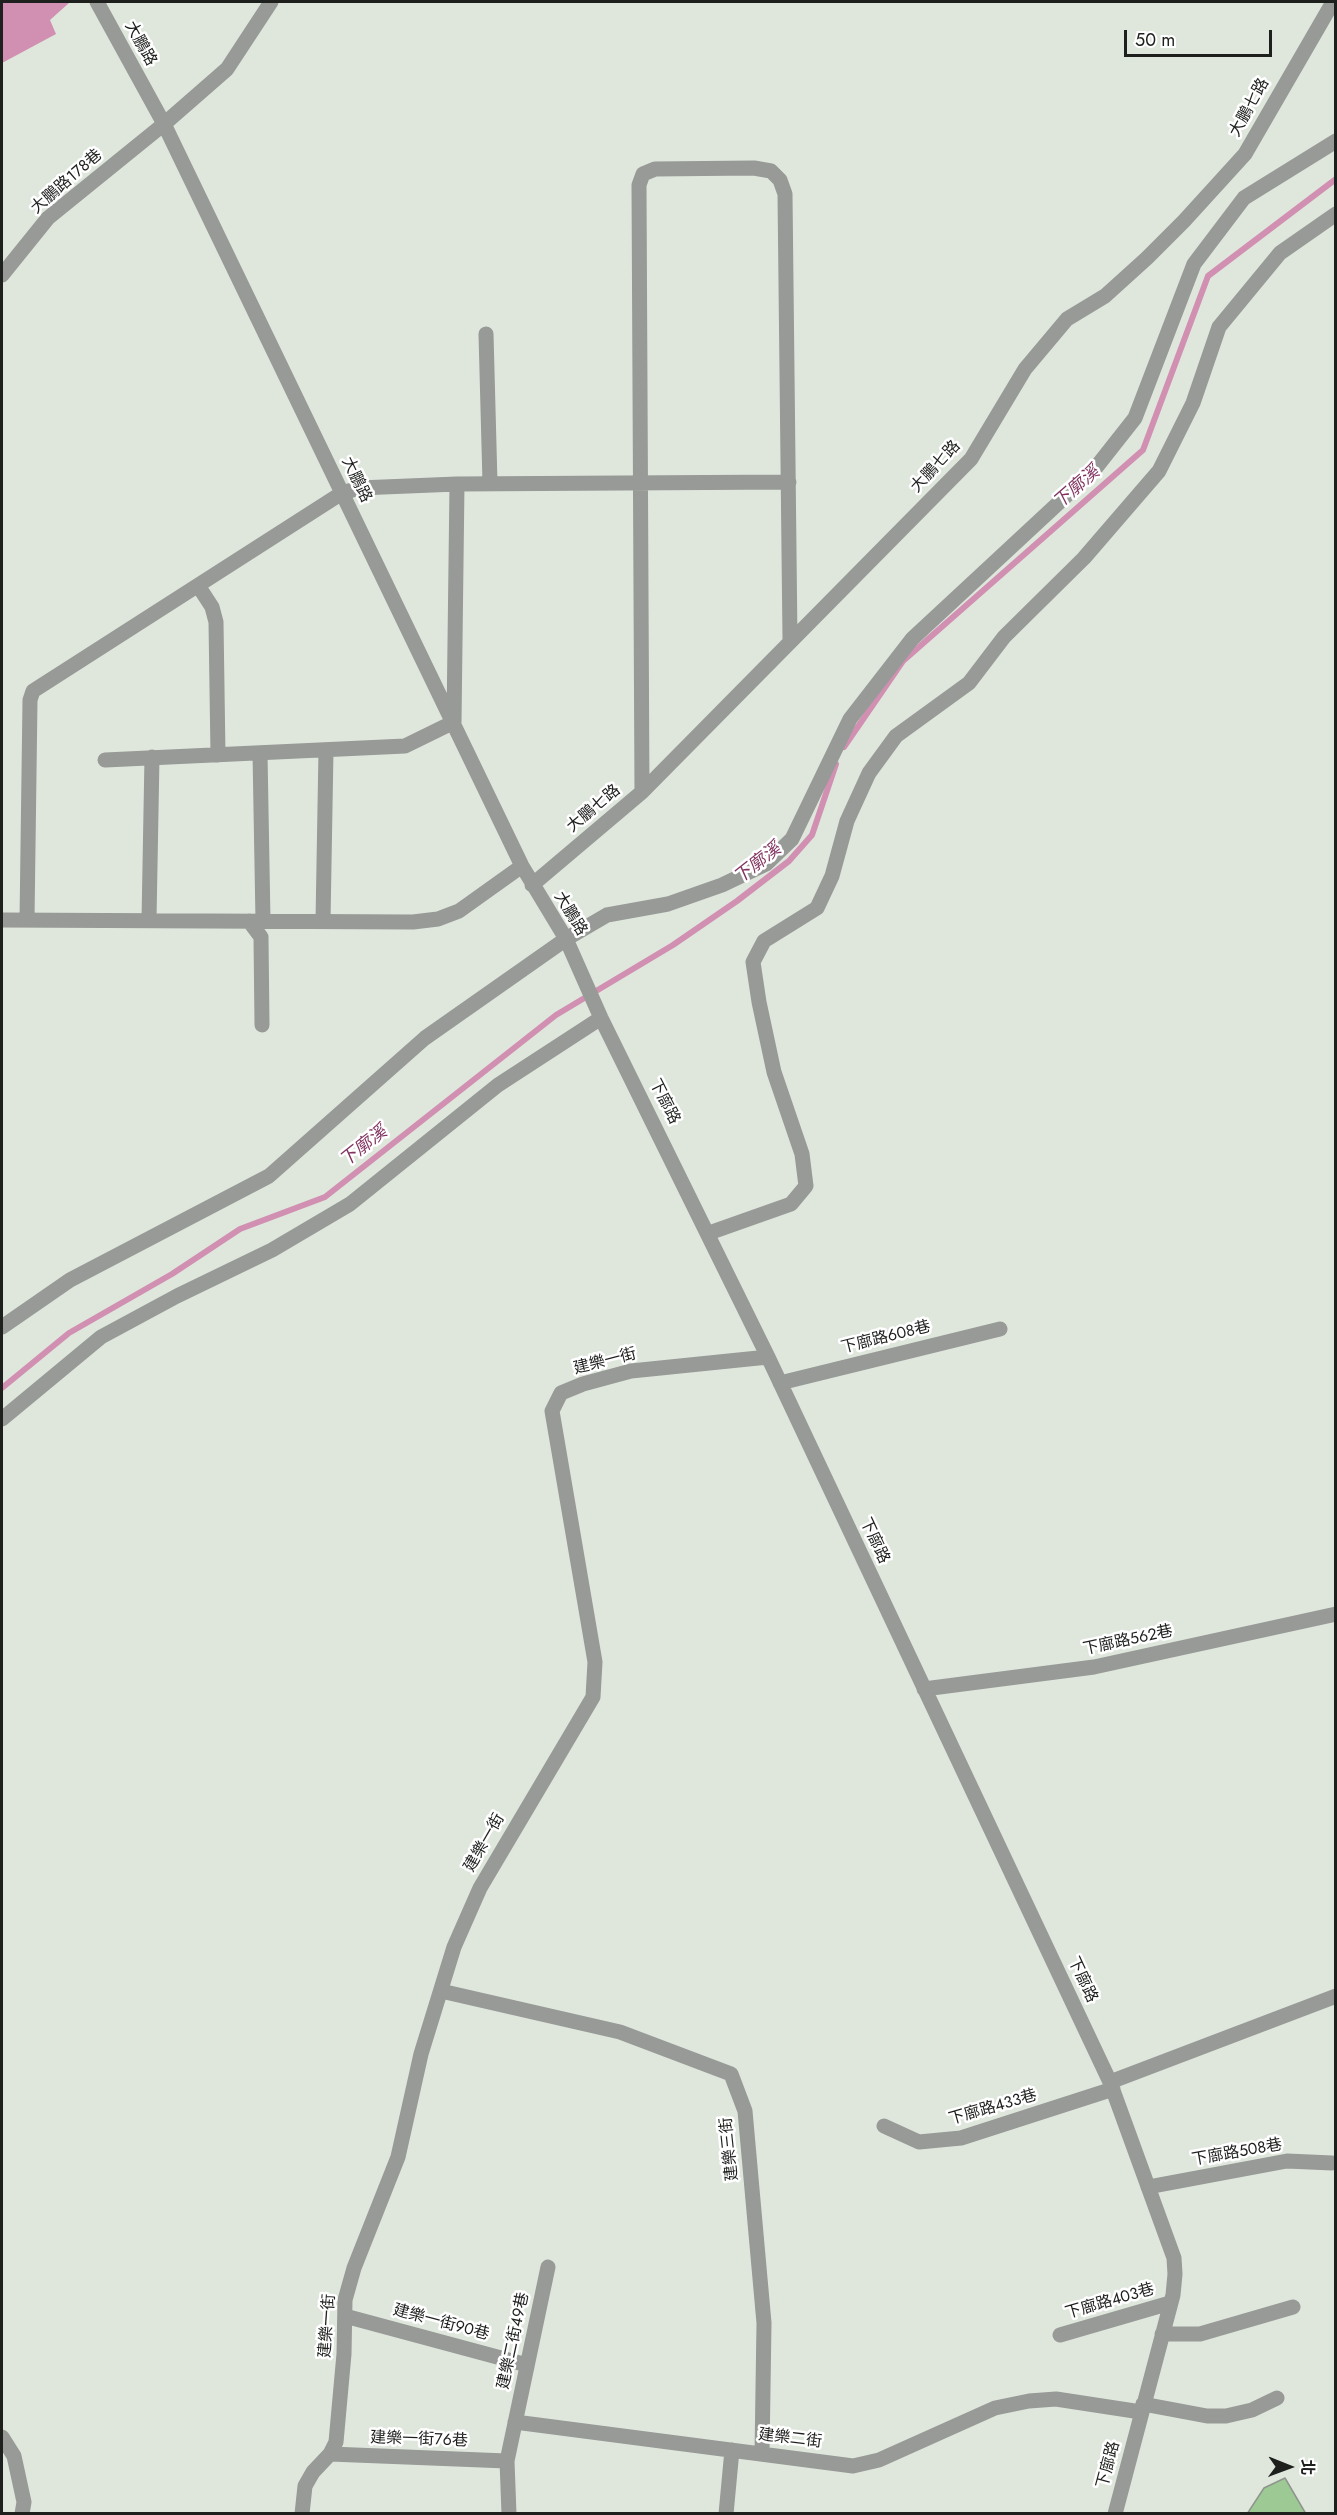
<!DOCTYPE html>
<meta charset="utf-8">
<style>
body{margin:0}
#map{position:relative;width:1337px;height:2515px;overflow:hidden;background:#dfe7dd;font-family:Jost,"Noto Sans TC",sans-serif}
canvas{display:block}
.frame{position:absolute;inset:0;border:3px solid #1d201d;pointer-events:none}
.north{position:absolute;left:1259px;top:2437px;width:60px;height:60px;-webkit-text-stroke:4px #fff;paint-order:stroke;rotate:91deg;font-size:16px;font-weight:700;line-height:24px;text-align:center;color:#1d201d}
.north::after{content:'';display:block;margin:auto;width:21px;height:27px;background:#1d201d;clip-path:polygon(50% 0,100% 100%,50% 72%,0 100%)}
.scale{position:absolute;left:1124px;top:30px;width:148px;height:27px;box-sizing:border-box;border:3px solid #1d201d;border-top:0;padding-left:8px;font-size:18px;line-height:21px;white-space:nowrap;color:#1d201d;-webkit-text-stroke:4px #fff;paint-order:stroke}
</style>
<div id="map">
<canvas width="1337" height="2515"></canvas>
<div class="frame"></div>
<div class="north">北</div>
<div class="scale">50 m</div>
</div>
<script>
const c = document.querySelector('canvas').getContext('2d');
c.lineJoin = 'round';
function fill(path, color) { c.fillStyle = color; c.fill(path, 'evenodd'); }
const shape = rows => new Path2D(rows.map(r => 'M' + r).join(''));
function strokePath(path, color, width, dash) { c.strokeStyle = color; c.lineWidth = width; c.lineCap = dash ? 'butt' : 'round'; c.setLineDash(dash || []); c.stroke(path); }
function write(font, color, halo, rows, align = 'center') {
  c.font = font + ' Jost,"Noto Sans TC",sans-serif'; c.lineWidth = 5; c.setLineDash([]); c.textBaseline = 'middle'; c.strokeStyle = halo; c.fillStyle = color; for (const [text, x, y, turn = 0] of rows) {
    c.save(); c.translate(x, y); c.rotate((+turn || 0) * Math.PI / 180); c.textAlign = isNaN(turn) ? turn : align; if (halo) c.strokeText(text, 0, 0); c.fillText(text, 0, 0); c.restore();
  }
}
fill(shape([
 [2,2,69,2,69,3,50,20,56,34,2,63]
]), '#d190b1');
strokePath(shape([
 [844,747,903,661,1143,450,1208,276,1336,179],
 [2,1388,69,1333,172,1274,240,1229,325,1197,556,1015,673,945,737,901,789,861,812,835,836,764]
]), '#d190b1', 6);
const building = shape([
 [1285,2478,1306,2514,1247,2514,1264,2488,1285,2478]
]);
fill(building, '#9dca94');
strokePath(building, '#8e958c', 1.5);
strokePath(shape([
 [97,2,164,124,522,866,566,939,601,1018,768,1357,1110,2082,1174,2258,1175,2274,1173,2295,1115,2514],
 [2,275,48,218,164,124,227,69,271,2],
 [486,334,490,483],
 [199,587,212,607,216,622,218,755],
 [260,753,263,921],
 [105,760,405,746,454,722,457,484],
 [642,792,639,185,643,174,655,169,754,168,771,171,780,180,785,194,790,640],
 [532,885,642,792,971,459,1025,369,1067,319,1105,296,1147,258,1184,221,1245,154,1333,2],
 [2,920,413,922,438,919,459,911,522,866],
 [27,920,30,700,33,691,342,493,359,488,457,484,789,482],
 [149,920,152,757],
 [249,921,261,937,262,1025],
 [323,921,326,750],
 [709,1233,791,1204,806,1186,802,1154,774,1072,759,1002,753,962,764,941,817,908,832,876,847,821,869,773,896,736,969,683,1004,637,1084,558,1159,471,1193,403,1219,327,1280,253,1336,214],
 [2,1327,70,1280,269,1176,425,1038,566,939,607,915,668,904,722,885,766,864,792,839,850,719,912,639,1094,470,1135,418,1194,264,1244,198,1336,141],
 [780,1383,1000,1329],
 [2,1419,101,1337,177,1296,272,1250,350,1204,498,1085,601,1018],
 [924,1689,1094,1667,1336,1614],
 [441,1991,620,2032,731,2074,745,2111,764,2323,762,2454],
 [1110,2082,1336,1996],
 [884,2126,919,2142,961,2138,1113,2089],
 [1148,2187,1287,2161,1332,2163],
 [345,2316,527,2365],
 [1162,2334,1200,2334,1293,2307],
 [1060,2335,1170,2303],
 [1143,2404,1207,2416,1226,2416,1252,2410,1277,2398],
 [515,2422,853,2466,879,2460,995,2408,1029,2401,1056,2399,1141,2412],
 [2,2437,14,2456,24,2502,22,2514],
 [330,2454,507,2461],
 [302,2514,305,2486,313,2472,330,2454,336,2442,344,2354,345,2300,354,2268,398,2157,421,2054,454,1947,480,1888,593,1697,595,1662,552,1411,561,1393,583,1384,631,1371,768,1357],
 [509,2514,507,2461,548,2267],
 [726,2514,732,2450]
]), '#979a96', 15);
write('16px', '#1d201d', '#fff', [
 ["大鵬路",140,44,61],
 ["大鵬七路",1250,108,-61],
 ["大鵬路178巷",67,182,-41],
 ["大鵬七路",936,467,-47],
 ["大鵬路",356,480,64],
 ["大鵬七路",594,809,-40],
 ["大鵬路",570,914,59],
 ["下廍路",664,1102,63],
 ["下廍路608巷",886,1338,-14],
 ["建樂一街",605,1362,-14],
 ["下廍路",874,1541,65],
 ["下廍路562巷",1128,1641,-12],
 ["建樂一街",485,1843,-60],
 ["下廍路",1082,1980,65],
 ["下廍路433巷",993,2108,-16],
 ["建樂三街",730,2149,-96],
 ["下廍路508巷",1237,2153,-10],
 ["下廍路403巷",1110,2302,-16],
 ["建樂一街90巷",441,2323,15],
 ["建樂一街",328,2326,-86],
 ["建樂二街49巷",514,2341,-78],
 ["建樂二街",790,2439,7],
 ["建樂一街76巷",419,2440,2],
 ["下廍路",1109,2465,-75]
]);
write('italic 18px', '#80335f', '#fff', [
 ["下廓溪",1077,488,-41],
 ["下廓溪",758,864,-38],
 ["下廓溪",364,1147,-38]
]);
</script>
